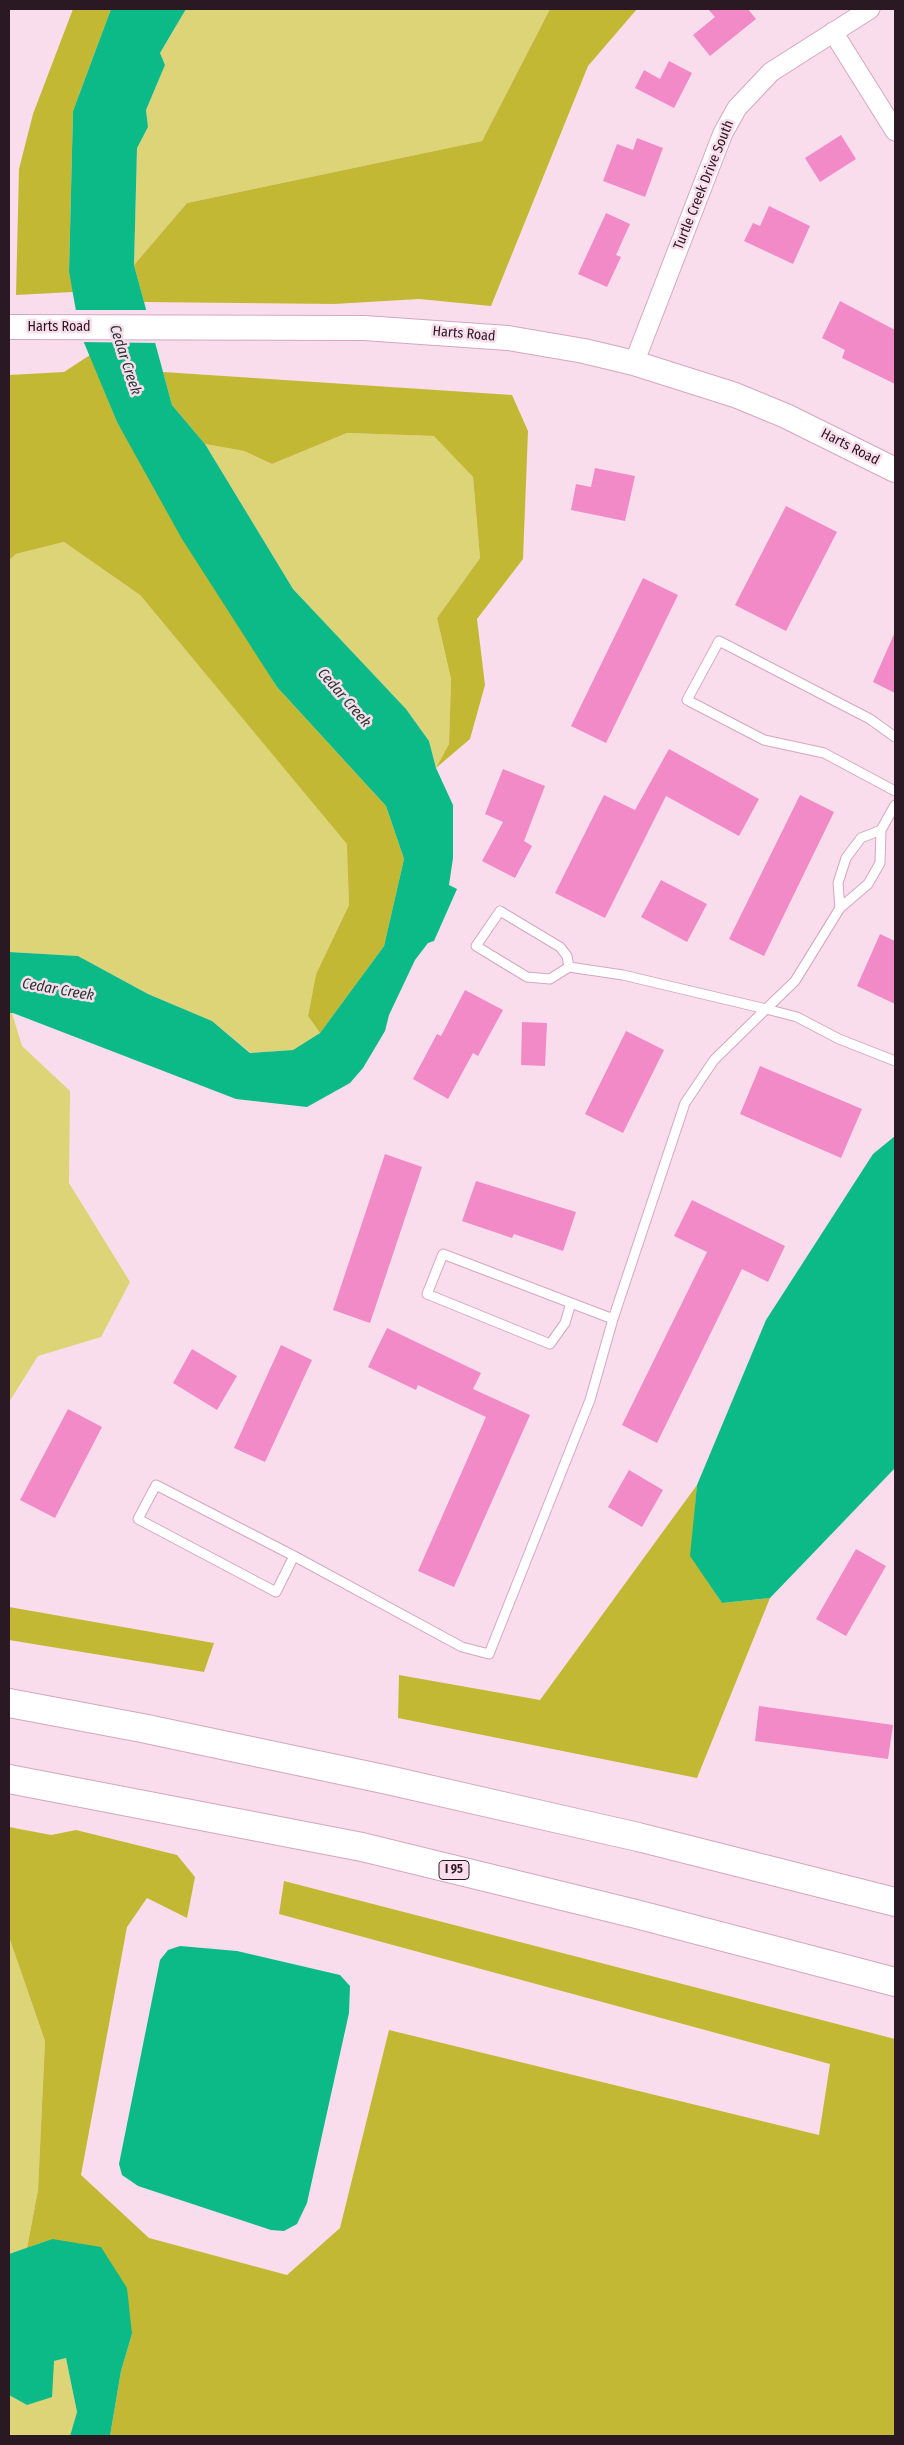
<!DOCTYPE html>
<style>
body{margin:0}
#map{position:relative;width:904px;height:2445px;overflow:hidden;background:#faddec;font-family:"Fira Sans Condensed",sans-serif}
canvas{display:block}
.frame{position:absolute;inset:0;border:10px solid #2a1923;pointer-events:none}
</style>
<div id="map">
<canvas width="904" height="2445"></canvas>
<div class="frame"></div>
</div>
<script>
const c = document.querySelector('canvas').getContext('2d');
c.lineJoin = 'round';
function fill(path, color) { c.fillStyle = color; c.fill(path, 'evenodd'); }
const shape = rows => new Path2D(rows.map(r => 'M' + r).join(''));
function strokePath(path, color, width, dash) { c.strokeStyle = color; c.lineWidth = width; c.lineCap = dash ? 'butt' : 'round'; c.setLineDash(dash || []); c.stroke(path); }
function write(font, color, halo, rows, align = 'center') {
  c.font = font + ' "Fira Sans Condensed",sans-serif'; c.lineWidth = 5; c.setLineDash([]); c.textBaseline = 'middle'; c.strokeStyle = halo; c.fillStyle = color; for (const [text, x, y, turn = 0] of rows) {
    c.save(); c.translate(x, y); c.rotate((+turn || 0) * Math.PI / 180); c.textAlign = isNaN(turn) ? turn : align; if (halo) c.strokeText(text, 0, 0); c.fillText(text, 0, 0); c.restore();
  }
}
fill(shape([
 [186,9,550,9,482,141,187,203,134,265,137,147,148,127,146,110,165,65,160,53],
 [347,433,435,436,473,477,480,558,437,618,451,679,449,744,436,768,429,741,406,709,293,589,205,444,244,451,272,464],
 [64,542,140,595,348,844,349,905,316,974,308,1016,320,1033,293,1050,251,1053,212,1021,148,994,78,956,9,952,9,560,16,554],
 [9,1013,12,1013,22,1046,70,1091,69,1183,130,1282,101,1337,38,1356,9,1402],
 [9,1937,45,2041,38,2190,27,2248,9,2254],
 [66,2358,77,2412,70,2436,9,2436,9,2395,27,2405,54,2361]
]), '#dcd477');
fill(shape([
 [73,9,111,9,73,111,69,272,73,292,16,295,19,169,33,114],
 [550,9,637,9,588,66,491,306,419,299,334,304,144,302,134,265,187,203,482,141],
 [90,355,117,422,277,687,386,806,404,859,384,946,320,1033,308,1016,316,974,349,905,347,844,140,595,64,542,16,554,9,560,9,375,64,372],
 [163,372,512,395,528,431,523,559,477,619,485,685,470,739,436,768,449,744,451,679,437,618,480,558,473,477,434,436,347,433,272,464,244,451,205,444,172,405],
 [697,1485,691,1556,722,1603,770,1598,697,1778,398,1718,399,1675,540,1700],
 [9,1607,214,1643,204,1672,9,1640],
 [9,1827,51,1835,76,1830,177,1855,195,1877,187,1918,147,1898,127,1927,81,2175,149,2238,287,2275,340,2228,389,2030,819,2135,830,2064,279,1914,284,1881,895,2039,895,2436,110,2436,121,2371,132,2334,52,2239,27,2248,38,2190,45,2041,9,1937]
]), '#c3b834');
fill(shape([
 [111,9,186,9,160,53,165,65,146,110,148,127,137,148,134,265,172,405,205,444,293,589,406,709,429,741,436,768,453,805,453,858,449,885,457,889,434,941,428,943,415,960,389,1015,385,1031,363,1068,350,1083,307,1107,236,1099,13,1013,9,1013,9,952,78,956,148,994,212,1021,250,1053,293,1050,320,1033,384,946,404,859,386,806,277,687,182,539,117,422,80,333,69,272,73,111],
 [895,1136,895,1468,770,1598,722,1603,690,1556,697,1485,766,1320,873,1154],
 [180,1946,237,1951,340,1975,350,1986,349,2013,307,2203,297,2224,284,2231,271,2230,138,2186,122,2175,119,2164,160,1960,168,1950],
 [52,2239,101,2247,127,2288,132,2334,121,2371,110,2436,70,2436,77,2412,66,2358,54,2361,52,2397,27,2405,9,2395,9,2254]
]), '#0bba86');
fill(shape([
 [73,310,149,310,157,343,82,342]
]), '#faddec');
fill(shape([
 [708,9,748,9,756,19,710,56,693,35,715,17],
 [669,61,692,73,674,108,635,88,644,70,660,79],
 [841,135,856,159,820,182,805,158],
 [637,138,663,148,645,197,603,181,617,144,633,150],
 [769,206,810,226,793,264,744,241,753,223,760,226],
 [606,213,630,224,616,255,621,257,607,287,578,274],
 [840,301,895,330,895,384,842,358,845,350,822,338],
 [595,468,635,476,625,521,571,510,576,484,591,487],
 [786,506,837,532,786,631,735,605],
 [643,578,678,595,606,743,571,726],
 [895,632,895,693,873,682],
 [669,749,759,799,739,836,666,796,605,918,555,893,604,795,635,810],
 [503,769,545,786,524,841,532,846,515,878,482,861,503,822,485,814],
 [800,795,834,812,764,956,729,939],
 [661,880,707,904,687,942,641,917],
 [880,934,895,941,895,1004,857,986],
 [465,990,503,1010,478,1056,473,1053,448,1099,413,1079,437,1034,441,1036],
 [522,1022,547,1023,545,1066,521,1065],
 [626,1031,664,1050,623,1133,585,1114],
 [760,1066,862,1109,841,1158,740,1114],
 [385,1154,422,1167,370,1323,333,1310],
 [476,1181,576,1212,563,1251,514,1234,512,1238,462,1221],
 [692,1200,785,1246,768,1282,742,1269,657,1443,622,1425,707,1252,674,1236],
 [387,1328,481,1373,473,1389,530,1415,454,1587,418,1571,486,1417,418,1385,416,1390,368,1367],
 [281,1345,312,1360,265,1462,234,1448],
 [192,1349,237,1376,217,1410,173,1383],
 [68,1409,102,1427,55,1518,20,1500],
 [629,1470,663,1490,642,1527,608,1507],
 [856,1549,886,1566,846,1636,816,1619],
 [759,1706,893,1725,888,1759,755,1741]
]), '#f28ac8');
const service = shape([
 [895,737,870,719,719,641,687,700,764,740,824,753,895,791],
 [840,908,838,883,846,858,861,838,881,830],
 [569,967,550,979,527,977,476,946,500,911,560,947,567,956,569,967,623,975,766,1009,795,981,840,908,868,884,880,863,881,830,895,805],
 [571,1303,565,1323,550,1344,427,1294,443,1254,613,1319],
 [294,1556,276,1592,138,1519,156,1485,294,1556,462,1647,489,1654,590,1400,613,1319,685,1103,714,1060,766,1009,797,1017,839,1039,895,1061]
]);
const minor = shape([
 [833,32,895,131],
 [634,363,723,133,737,108,771,72,870,9]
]);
const tertiary = shape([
 [9,327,364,328,508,338,584,351,634,363,735,395,786,416,895,470]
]);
const motorway = shape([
 [9,1703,142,1728,388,1780,638,1837,895,1902],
 [9,1779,362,1847,636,1914,895,1982]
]);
strokePath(service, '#d5a6c0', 11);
strokePath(minor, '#d5a6c0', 21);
strokePath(tertiary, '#d5a6c0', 26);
strokePath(motorway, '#d5a6c0', 30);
strokePath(service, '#fff', 9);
strokePath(minor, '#fff', 19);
strokePath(tertiary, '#fff', 24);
strokePath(motorway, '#fff', 28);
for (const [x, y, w] of [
 [454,1870,30]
]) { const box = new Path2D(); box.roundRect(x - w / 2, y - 9.5, w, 19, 4); c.fillStyle = '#faddec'; c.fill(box); strokePath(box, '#2a1923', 1); }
write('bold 12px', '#2a1923', null, [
 ["I 95",454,1870]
]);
write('14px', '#2a1923', '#faddec', [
 ["Turtle Creek Drive South",704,185,-68],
 ["Harts Road",59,327],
 ["Harts Road",464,334,5],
 ["Harts Road",850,447,27]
]);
write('italic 15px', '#1f372c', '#faddec', [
 ["Cedar Creek",125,360,72],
 ["Cedar Creek",344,698,49],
 ["Cedar Creek",58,990,10]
]);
</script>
